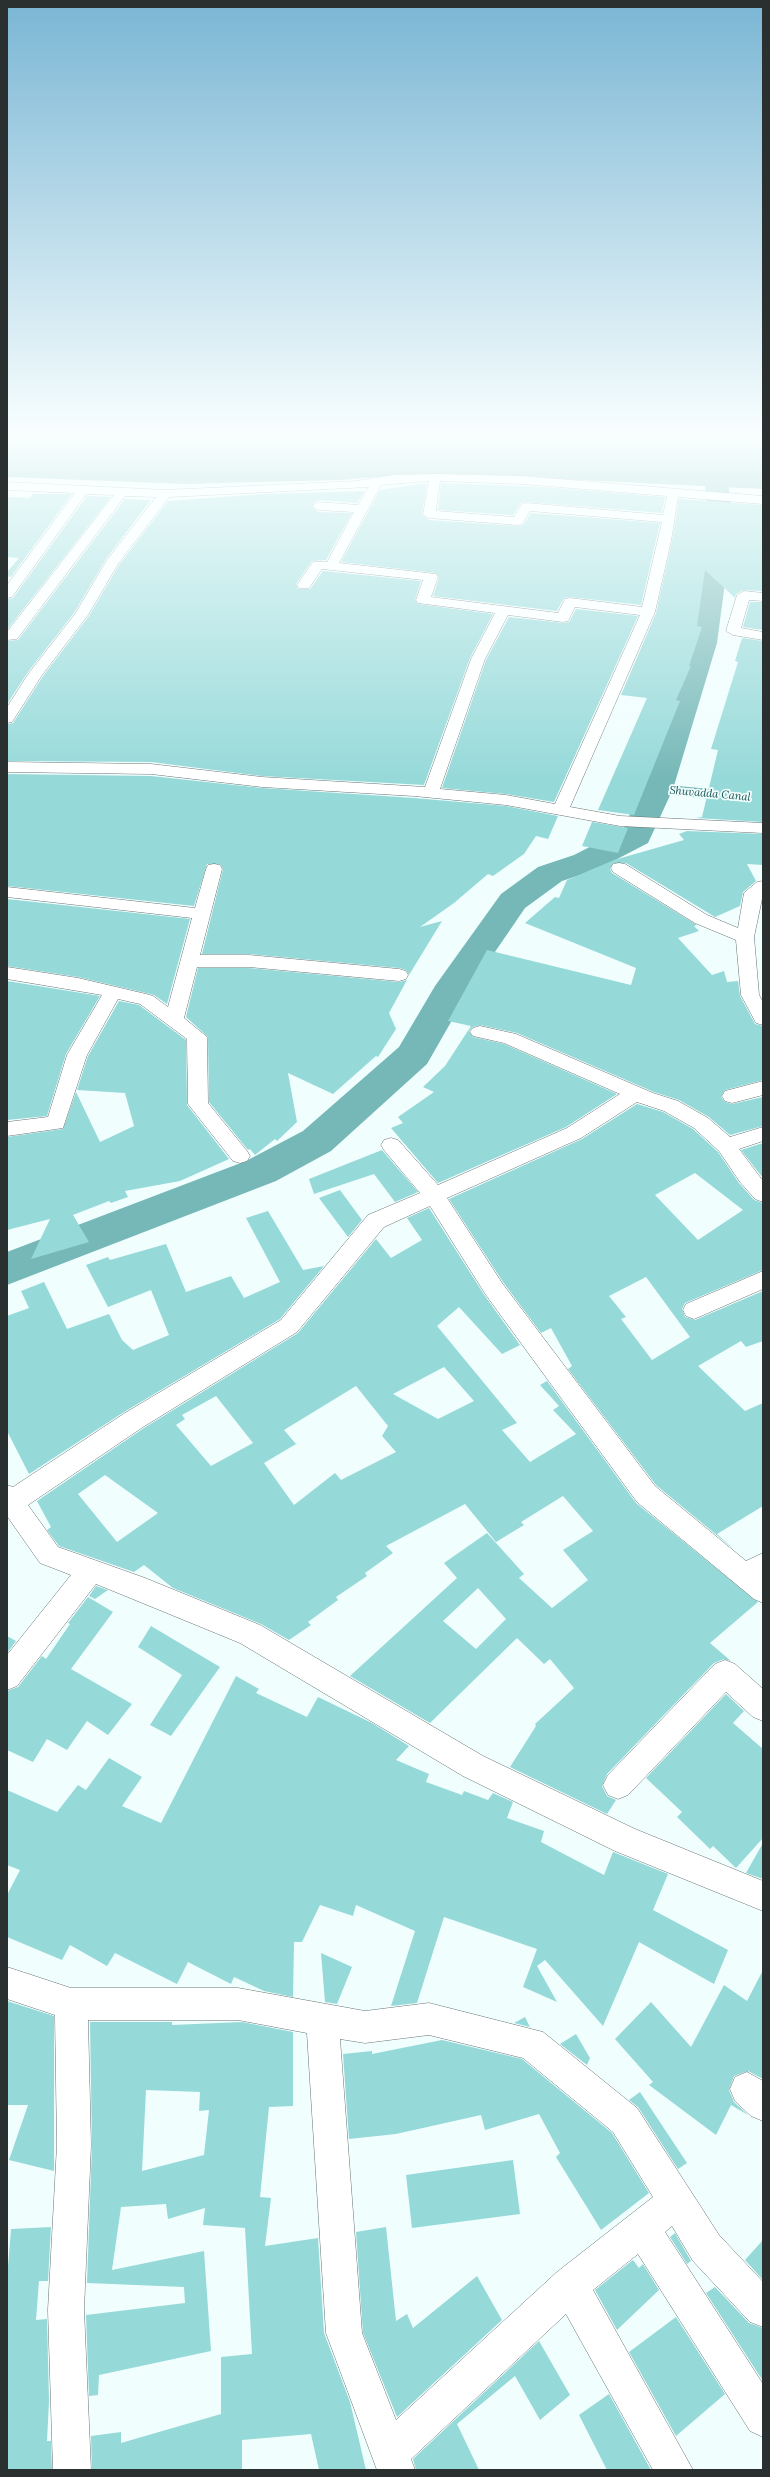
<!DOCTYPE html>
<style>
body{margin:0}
#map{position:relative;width:770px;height:2477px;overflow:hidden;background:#f1fefe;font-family:Lora,serif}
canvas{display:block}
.frame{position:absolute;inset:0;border:8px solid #2a2f2f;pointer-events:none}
</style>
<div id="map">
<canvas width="770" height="2477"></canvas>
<div class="frame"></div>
</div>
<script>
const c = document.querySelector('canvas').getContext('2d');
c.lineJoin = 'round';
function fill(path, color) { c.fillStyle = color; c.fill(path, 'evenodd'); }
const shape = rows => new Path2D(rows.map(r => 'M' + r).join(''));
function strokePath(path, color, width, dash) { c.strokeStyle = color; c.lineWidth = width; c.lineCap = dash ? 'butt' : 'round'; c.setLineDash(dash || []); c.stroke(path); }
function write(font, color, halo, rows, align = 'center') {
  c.font = font + ' Lora,serif'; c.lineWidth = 3.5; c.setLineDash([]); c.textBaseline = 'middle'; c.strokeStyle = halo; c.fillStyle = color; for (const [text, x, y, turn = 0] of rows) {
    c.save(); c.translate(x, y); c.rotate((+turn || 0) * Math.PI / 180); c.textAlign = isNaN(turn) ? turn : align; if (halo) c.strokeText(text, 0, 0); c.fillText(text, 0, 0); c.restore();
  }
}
fill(shape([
 [7,433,763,433,763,489,454,474,415,474,340,480,186,484,7,477]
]), '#75b8b7');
fill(shape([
 [657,784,763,794,763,804,651,793,648,789,651,785,657,784]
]), '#75b8b7');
fill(shape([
 [700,433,722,433,733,523,717,643,673,789,648,843,598,869,562,881,525,908,471,987,427,1064,331,1151,276,1181,7,1285,7,1252,246,1161,303,1131,399,1047,435,986,501,894,538,867,574,855,623,830,641,789,689,643,709,523,700,433]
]), '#75b8b7');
fill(shape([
 [427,483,422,514,429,520,518,526,523,525,531,513,660,523,641,605,570,597,564,598,557,611,433,596,439,578,436,573,341,562,380,490],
 [441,483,544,487,665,497,662,513,526,502,521,503,513,515,438,510],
 [365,491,357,503,318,500,311,506,318,512,352,513,326,560,312,561,296,584,298,589,310,589,323,571,421,581,415,600,418,604,493,614,470,658,424,785,262,776,151,762,7,761,7,724,13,723,43,676,89,616,119,565,168,501,264,494],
 [33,494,72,494,11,577,7,576,7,572,19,558,7,557,7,497,30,498],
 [87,496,111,497,7,630,7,599,13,598],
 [125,499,151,500,106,559,74,613,28,672,7,704,7,641,18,640],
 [679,499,763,505,763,591,743,590,736,594,735,598,705,570,697,626,702,627,689,666,691,666,676,700,680,701,634,815,598,810,647,698,621,695,656,613,672,541],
 [750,602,763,602,763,630,743,627],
 [576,609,638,616,554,802,506,794,442,788,486,660,509,617,563,623,569,622],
 [742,638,763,641,763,822,696,818,702,817,718,750,711,749,738,662,735,661],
 [7,774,151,776,262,788,414,798,506,806,558,816,548,839,536,836,524,854,493,876,488,874,454,903,420,927,442,921,409,975,406,970,399,968,249,954,202,954,223,869,220,864,207,864,194,906,7,886],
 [592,822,628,828,618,853,582,846],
 [687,831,763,834,763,865,747,864,756,881,743,892,740,906,715,917,626,863,613,863,610,869,612,873,697,925,694,926,699,931,678,938,712,975,724,971,727,982,738,981,740,996,755,1024,763,1026,763,1080,725,1090,721,1097,725,1102,732,1104,763,1097,763,1126,730,1135,709,1117,679,1100,654,1092,517,1033,480,1025,473,1027,469,1031,473,1037,504,1044,617,1094,566,1127,438,1183,391,1128,403,1123,398,1117,434,1092,423,1087,445,1066,471,1026,448,1021,487,950,631,985,636,968,525,923,555,897,559,898,567,880,614,860,684,840,679,834],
 [7,899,190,919,167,1004,154,995,146,993,78,977,7,966],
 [198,968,249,968,399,982,407,980,389,1013,396,1029,378,1057,376,1056,333,1094,288,1073,297,1122,277,1141,275,1139,255,1155,250,1149,248,1150,209,1102,208,1037,186,1017],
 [7,981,100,996,66,1054,47,1116,7,1120],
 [119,1001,139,1005,186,1040,187,1105,229,1159,180,1181,125,1191,128,1197,111,1203,109,1201,73,1215,89,1242,31,1259,50,1219,7,1230,7,1137,63,1129,76,1092,100,1142,134,1126,125,1093,77,1090,88,1056],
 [637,1104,663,1112,693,1129,718,1152,739,1183,754,1200,763,1203,763,1270,685,1303,682,1309,685,1317,695,1320,763,1291,763,1341,746,1347,741,1341,698,1366,745,1411,763,1403,763,1506,717,1534,736,1551,656,1485,568,1369,572,1366,551,1328,541,1333,503,1282,449,1199,582,1139],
 [695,1173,743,1210,698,1240,655,1195],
 [646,1277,690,1337,652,1360,621,1319,626,1317,609,1296],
 [763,1143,763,1178,741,1150],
 [382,1150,418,1192,395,1202,374,1174,314,1194,309,1179],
 [340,1190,362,1220,348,1237,319,1198],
 [429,1208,485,1296,520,1345,502,1354,459,1307,437,1326,517,1423,502,1430,530,1462,576,1434,553,1410,559,1406,540,1385,547,1381,636,1503,758,1602,710,1643,731,1661,724,1659,714,1663,607,1774,602,1786,607,1796,616,1800,607,1814,510,1767,536,1726,535,1724,574,1688,550,1659,544,1664,517,1638,430,1723,350,1676,457,1578,444,1563,487,1533,524,1574,519,1578,552,1608,588,1580,563,1550,593,1531,563,1496,521,1522,524,1525,496,1542,465,1504,386,1546,393,1553,365,1573,367,1576,336,1597,338,1600,308,1622,311,1625,289,1640,261,1624,173,1588,144,1565,134,1572,59,1546,47,1530,51,1527,37,1501,144,1428,298,1333,376,1239,391,1258,422,1240,407,1218],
 [444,1367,474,1401,438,1419,393,1394],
 [356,1386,388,1426,382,1436,396,1452,341,1480,335,1473,294,1505,264,1463,296,1444,284,1430],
 [216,1396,253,1443,211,1466,176,1425,185,1419,182,1415],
 [105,1475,158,1513,117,1542,78,1494],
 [478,1588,506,1619,476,1649,443,1621],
 [268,1211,303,1270,324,1266,280,1319,124,1412,29,1474,7,1431,7,1316,29,1308,21,1291,44,1282,67,1329,109,1314,122,1340,133,1350,169,1335,151,1290,108,1307,86,1265,108,1257,110,1260,166,1244,186,1292,231,1276,244,1298,280,1282,246,1218],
 [96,1586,108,1590,95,1599,89,1596],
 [88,1597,113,1612,71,1669,132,1704,108,1735,87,1721,67,1750,47,1739,33,1762,7,1750,7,1691,18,1687,42,1656,46,1659,70,1624,68,1623],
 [151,1626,220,1667,171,1736,150,1725,182,1675,138,1647],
 [7,1636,16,1641,7,1653],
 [236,1676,259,1689,256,1693,307,1717,318,1697,372,1723,409,1746,396,1760,429,1774,426,1782,462,1795,464,1791,488,1800,493,1793,513,1802,507,1818,544,1831,541,1842,604,1875,613,1852,668,1874,653,1910,728,1950,714,1984,639,1942,603,2026,545,1960,537,1966,557,2002,523,1987,537,1949,444,1917,417,2003,391,2006,415,1931,356,1905,353,1916,320,1905,302,1942,294,1942,293,1997,264,1991,234,1977,231,1984,188,1962,177,1984,115,1953,107,1966,70,1945,62,1960,7,1937,7,1895,20,1870,7,1865,7,1790,57,1812,78,1785,86,1790,109,1758,142,1777,122,1806,161,1823],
 [726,1694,744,1711,733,1723,763,1749,763,1838,736,1868,713,1846,710,1849,677,1817,682,1812,646,1778],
 [763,1843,763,1879,746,1873],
 [321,1953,352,1967,337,2004,325,2002],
 [763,1970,763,2079,748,2071,734,2076,729,2090,734,2102,748,2115,731,2105,716,2135,649,2085,653,2082,615,2039,651,2002,691,2047,724,1985,747,2001],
 [7,2001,54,2016,54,2171,9,2160,28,2105,7,2105],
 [525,2017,530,2027,514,2023],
 [90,2022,172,2022,172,2025,242,2022,293,2032,293,2106,269,2107,260,2197,271,2198,265,2246,318,2238,324,2333,350,2402,366,2470,319,2470,311,2434,242,2440,242,2470,92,2470,91,2436,121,2432,121,2443,221,2414,221,2357,252,2354,245,2228,203,2225,205,2208,168,2219,166,2204,121,2207,112,2270,204,2251,211,2351,99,2375,98,2395,89,2396,86,2315,185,2303,184,2287,87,2283,92,2145],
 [146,2090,200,2092,199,2111,209,2110,204,2155,142,2171],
 [576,2034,590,2058,587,2065,560,2044],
 [442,2040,522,2059,612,2133,649,2193,601,2230,556,2157,560,2153,539,2114,485,2130,481,2115,396,2134,349,2139,343,2054,372,2051,372,2054],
 [640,2092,687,2163,678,2169,638,2107,629,2100],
 [513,2160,520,2214,412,2228,406,2175],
 [51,2227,48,2281,39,2281,36,2320,47,2319,49,2401,47,2441,51,2441,52,2470,7,2470,7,2279,11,2229],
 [386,2227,396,2321,407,2314,413,2328,477,2276,502,2320,397,2417,363,2333,356,2232],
 [675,2233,691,2261,687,2264,670,2237],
 [763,2240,763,2280,745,2260],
 [633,2260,639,2268,643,2264,659,2290,617,2330,595,2290],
 [715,2287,749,2323,763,2328,763,2381,706,2293],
 [676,2317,725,2394,676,2436,629,2352],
 [539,2341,570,2395,540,2420,515,2376,457,2424,479,2470,416,2470,413,2459],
 [609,2394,651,2470,607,2470,579,2415]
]), '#96d9d9');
const street = shape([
 [435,474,522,476,763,496,763,504,678,497,671,541,655,612,570,807,620,816,763,823,763,833,620,826,506,805,414,796,262,787,151,774,7,772,7,762,151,764,262,777,425,787,471,659,495,613,418,603,416,600,423,580,322,569,309,588,299,588,297,585,313,562,327,562,354,512,318,510,312,506,318,502,358,505,369,487,169,497,118,564,88,615,42,675,12,722,7,723,7,707,29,673,75,614,107,560,156,497,125,496,17,639,7,640,7,632,114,495,86,494,12,597,7,598,7,585,75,493,7,490,7,482,165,490,357,481,394,475,435,474],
 [429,481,423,514,429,518,518,525,522,524,530,511,662,522,642,607,570,598,565,599,558,613,431,597,438,577,436,574,339,563,381,485,429,481],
 [440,481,522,484,667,496,663,515,526,503,522,504,514,517,436,511,440,481],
 [575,607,640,615,555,804,506,795,440,789,485,659,508,615,563,622,568,621,575,607],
 [744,591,763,593,763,601,749,600,741,628,763,632,763,640,733,635,726,631,737,595,744,591],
 [619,863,625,864,707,915,738,928,744,893,757,882,763,881,763,894,754,937,759,995,763,1002,763,1025,756,1023,741,995,736,940,695,923,613,872,611,868,613,864,619,863],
 [214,864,220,865,222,869,200,955,249,955,399,969,406,971,408,975,406,979,399,981,249,967,197,967,184,1018,207,1037,208,1103,247,1151,250,1156,247,1161,240,1163,233,1161,188,1104,187,1039,140,1004,118,999,87,1055,63,1128,7,1136,7,1122,48,1117,67,1055,102,995,7,979,7,967,78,978,146,994,153,996,168,1007,192,918,7,897,7,887,195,908,206,869,208,865,214,864],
 [480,1026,516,1034,653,1093,678,1101,708,1118,730,1137,763,1127,763,1141,739,1149,763,1181,763,1202,755,1199,740,1182,719,1151,694,1128,664,1111,637,1102,581,1138,447,1198,502,1283,655,1486,746,1561,763,1553,763,1603,754,1599,637,1502,486,1295,430,1206,384,1227,297,1332,143,1427,28,1505,58,1547,145,1578,260,1625,483,1756,635,1829,763,1881,763,1911,615,1851,463,1776,240,1643,96,1584,17,1686,7,1690,7,1655,71,1575,40,1563,7,1516,7,1485,13,1487,125,1413,281,1320,368,1215,420,1193,384,1150,381,1145,384,1140,391,1138,398,1140,438,1185,567,1128,620,1094,504,1043,473,1036,470,1032,473,1028,480,1026],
 [763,1081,763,1095,732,1103,725,1101,722,1096,725,1091,763,1081],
 [763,1271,763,1289,694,1319,686,1316,683,1310,686,1304,763,1271],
 [725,1660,735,1664,763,1689,763,1721,753,1717,726,1692,628,1795,618,1799,608,1795,603,1785,608,1775,715,1664,725,1660],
 [7,1967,71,1988,238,1988,365,2011,429,2003,543,2032,637,2108,719,2235,763,2282,763,2327,750,2322,693,2261,672,2226,665,2232,763,2384,763,2437,750,2431,638,2254,593,2290,693,2470,653,2470,566,2314,411,2459,415,2470,377,2470,326,2333,307,2033,238,2020,88,2020,91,2145,84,2310,91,2470,53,2470,48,2310,57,2145,55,2015,7,1999,7,1967],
 [429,2035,523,2058,613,2132,653,2197,557,2272,396,2420,362,2333,340,2039,365,2043,429,2035],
 [747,2072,763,2081,763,2121,751,2116,735,2101,730,2089,735,2077,747,2072]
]);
strokePath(street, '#687373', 1);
fill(street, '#fff');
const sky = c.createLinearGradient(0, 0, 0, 780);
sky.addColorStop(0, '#7ab6d4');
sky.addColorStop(0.56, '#f9ffff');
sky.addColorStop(1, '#f9ffff00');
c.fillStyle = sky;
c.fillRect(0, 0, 770, 780);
write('italic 11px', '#1b5555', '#f1fefe', [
 ["Shuvadda Canal",710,794,5]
]);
</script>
